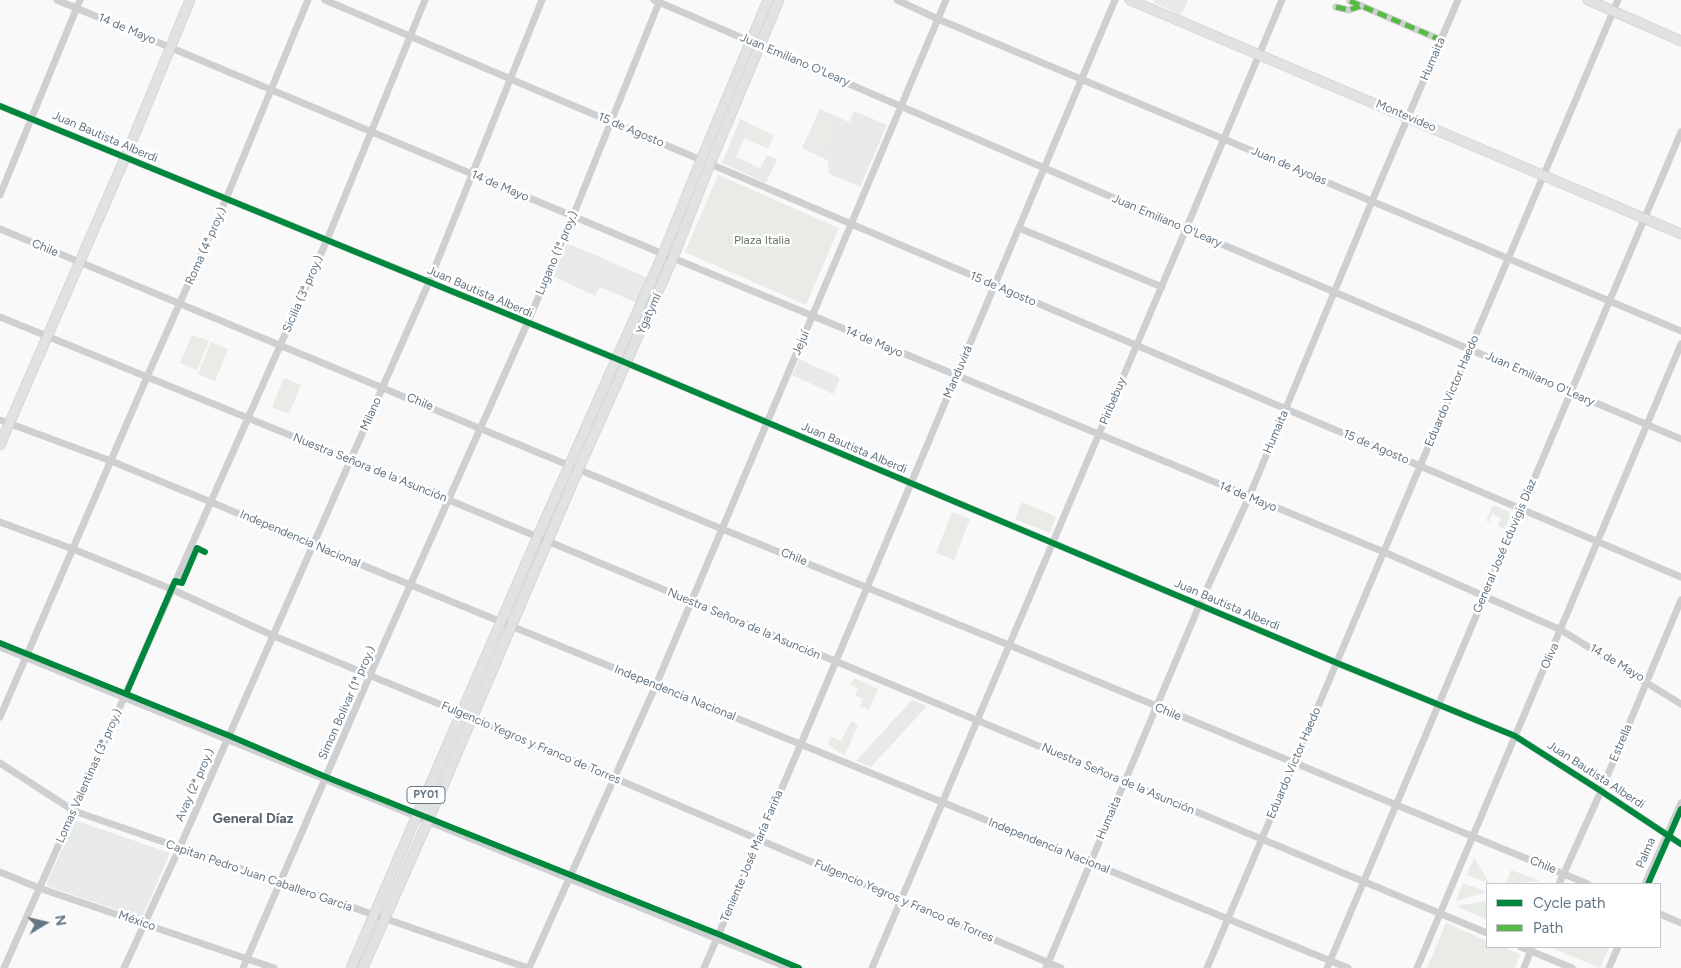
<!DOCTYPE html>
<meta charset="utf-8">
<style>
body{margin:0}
#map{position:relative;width:1681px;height:968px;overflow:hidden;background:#f9f9f9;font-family:Figtree,sans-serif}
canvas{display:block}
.legend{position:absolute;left:1486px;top:883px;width:175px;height:65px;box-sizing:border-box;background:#fff;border:1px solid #c1c8cd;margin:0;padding:6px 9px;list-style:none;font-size:15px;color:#657683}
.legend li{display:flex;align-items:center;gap:10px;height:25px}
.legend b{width:25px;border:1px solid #c1c8cd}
.north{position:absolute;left:20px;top:898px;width:50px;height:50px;-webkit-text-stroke:4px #fff;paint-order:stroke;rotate:81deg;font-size:14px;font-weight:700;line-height:20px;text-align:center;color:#657683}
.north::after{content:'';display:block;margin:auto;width:18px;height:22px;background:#657683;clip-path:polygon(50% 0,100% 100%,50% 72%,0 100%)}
</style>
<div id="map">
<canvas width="1681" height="968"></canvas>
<ul class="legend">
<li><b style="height:6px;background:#00873e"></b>Cycle path</li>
<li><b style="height:6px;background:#58b947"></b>Path</li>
</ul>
<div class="north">N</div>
</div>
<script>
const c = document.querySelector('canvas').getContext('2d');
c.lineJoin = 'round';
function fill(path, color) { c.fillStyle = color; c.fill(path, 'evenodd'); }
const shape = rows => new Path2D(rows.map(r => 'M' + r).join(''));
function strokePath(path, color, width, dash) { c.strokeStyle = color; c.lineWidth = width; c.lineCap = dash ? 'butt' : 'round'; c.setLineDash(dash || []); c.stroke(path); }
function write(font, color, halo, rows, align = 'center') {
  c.font = font + ' Figtree,sans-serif'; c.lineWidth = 5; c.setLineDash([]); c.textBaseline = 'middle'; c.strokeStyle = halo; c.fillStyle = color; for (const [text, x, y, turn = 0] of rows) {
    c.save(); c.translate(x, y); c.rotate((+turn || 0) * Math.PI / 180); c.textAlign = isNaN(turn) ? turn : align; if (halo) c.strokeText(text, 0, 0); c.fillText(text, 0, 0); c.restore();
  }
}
fill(shape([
 [1154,0,1188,0,1181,15,1153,2],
 [820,109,849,122,854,111,887,125,860,187,828,173,830,168,827,167,829,161,802,148],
 [740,119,750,124,736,157,760,168,767,155,777,159,766,183,722,163],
 [567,243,648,278,637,303,600,287,595,296,553,276],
 [799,359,840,378,833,394,792,375],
 [1493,505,1509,512,1510,516,1505,529,1498,526,1501,518,1492,514,1489,522,1486,521],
 [912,700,927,706,871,767,856,761],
 [75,821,77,821,170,853,143,915,138,917,47,886,47,882]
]), '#e8e9e9');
fill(shape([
 [821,117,837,125,824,153,808,145],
 [750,124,774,135,768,149,744,138],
 [718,175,839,228,806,305,685,252],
 [192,335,209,341,197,370,180,363],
 [211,342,228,349,215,381,198,374],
 [284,378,301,385,289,414,272,407],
 [1022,502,1056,517,1050,533,1015,519],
 [952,512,970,519,954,560,936,553],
 [854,678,878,689,869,710,860,706,863,699,855,696,858,688,850,685],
 [851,721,858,725,845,755,837,751,828,744,831,737,841,741],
 [464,722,465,724,426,811,425,809],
 [1474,857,1490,884,1467,875],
 [1511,870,1540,881,1506,884],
 [1463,883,1487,892,1456,901],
 [1487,901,1487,914,1485,919,1456,906],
 [1446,923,1487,941,1487,947,1502,947,1520,954,1515,968,1427,968],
 [1549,947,1609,947,1600,968]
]), '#e8ebe6');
const major = shape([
 [1130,0,1681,234],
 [1588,0,1681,41],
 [0,445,125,158,190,0],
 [351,968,537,538,663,254,701,160,768,0],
 [363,968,428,821,579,468,673,258,710,164,779,0]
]);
strokePath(major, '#d5d6d7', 11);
strokePath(shape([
 [57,0,668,256,1384,552,1561,630,1681,704],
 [325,0,1681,577],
 [654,0,1186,229,1681,439],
 [897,0,938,19,1681,331],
 [1350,1,1441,40],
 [1336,7,1349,10,1361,6],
 [0,106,617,359,1337,663,1515,736,1601,791,1681,844],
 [0,195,80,0],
 [1019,228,1162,287],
 [0,229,722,529,1009,645,1588,884],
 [0,317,449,500,1487,933],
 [0,420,111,461,211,502,313,545,1348,968],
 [0,522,73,549,171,589,274,636,466,715,1061,968],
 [0,647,789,968],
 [0,717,147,377,226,199,308,0],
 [0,763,74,811,528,968],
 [0,872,39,888,274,968],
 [1559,884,1601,791,1681,600],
 [1645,884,1681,803],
 [1660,914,1681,923],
 [1521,947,1572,968],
 [4,968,327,240,425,0],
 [124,968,179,849,429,282,542,0],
 [243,968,370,675,527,324,573,216,660,0],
 [529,968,656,685,946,0],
 [704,968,801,744,1115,0],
 [872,968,1186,229,1282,0],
 [1046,968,1199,606,1249,497,1372,201,1458,0],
 [1207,968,1618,0],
 [1327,968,1681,132],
 [1417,968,1681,344],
 [1524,968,1532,947],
 [1609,968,1618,947]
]), '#cecfd0', 7);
strokePath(major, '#e1e2e2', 9);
strokePath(shape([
 [1350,1,1441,40],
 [1336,7,1349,10,1361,6]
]), '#58b947', 5, [10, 5]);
strokePath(shape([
 [0,106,617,359,1337,663,1515,736,1601,791,1681,844],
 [0,643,230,736,326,777,718,934,799,968],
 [126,694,175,581,182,583,197,548,205,552],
 [1648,884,1681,809]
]), '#00873e', 6);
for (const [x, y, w] of [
 [426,795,38]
]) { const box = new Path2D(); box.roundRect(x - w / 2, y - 8.5, w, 17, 4); c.fillStyle = '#fff'; c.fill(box); strokePath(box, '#657683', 1); }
write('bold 11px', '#657683', null, [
 ["PY01",426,795]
]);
write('12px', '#657683', '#fff', [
 ["14 de Mayo",127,29,23],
 ["Humaita",1433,59,-67],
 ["Juan Emiliano O'Leary",795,60,23],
 ["Montevideo",1406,116,23],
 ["15 de Agosto",631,130,23],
 ["Juan Bautista Alberdi",105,137,23],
 ["Juan de Ayolas",1289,166,23],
 ["14 de Mayo",500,186,23],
 ["Juan Emiliano O'Leary",1167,221,23],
 ["Roma (4ª proy.)",206,246,-66],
 ["Chile",45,248,22],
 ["Lugano (1ª proy.)",557,253,-67],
 ["15 de Agosto",1003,289,23],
 ["Juan Bautista Alberdi",480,292,23],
 ["Sicilia (3ª proy.)",303,294,-66],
 ["Ygatymí",649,314,-66],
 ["14 de Mayo",874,342,23],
 ["Jejuí",801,343,-67],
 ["Manduvirá",958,372,-67],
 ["Juan Emiliano O'Leary",1540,379,24],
 ["Eduardo Victor Haedo",1452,391,-67],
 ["Piribebuy",1113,401,-67],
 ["Chile",420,402,22],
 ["Milano",371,414,-66],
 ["Humaita",1276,432,-67],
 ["15 de Agosto",1376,447,23],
 ["Juan Bautista Alberdi",854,448,23],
 ["Nuestra Señora de la Asunción",370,468,22],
 ["14 de Mayo",1248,497,22],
 ["Independencia Nacional",300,539,23],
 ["General José Eduvigis Díaz",1505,546,-67],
 ["Chile",794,557,22],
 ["Juan Bautista Alberdi",1227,605,23],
 ["Nuestra Señora de la Asunción",744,624,23],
 ["Oliva",1550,656,-66],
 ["14 de Mayo",1617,663,31],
 ["Independencia Nacional",675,693,22],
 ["Simon Bolivar (1ª proy.)",347,703,-66],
 ["Chile",1168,712,22],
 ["Fulgencio Yegros y Franco de Torres",531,743,23],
 ["Estrella",1621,743,-67],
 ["Eduardo Victor Haedo",1294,763,-67],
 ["Juan Bautista Alberdi",1596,775,33],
 ["Lomas Valentinas (3ª proy.)",89,776,-66],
 ["Nuestra Señora de la Asunción",1118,779,23],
 ["Avay (2ª proy.)",195,785,-66],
 ["Humaita",1109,818,-67],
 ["Independencia Nacional",1049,846,22],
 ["Palma",1646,853,-67],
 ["Teniente José María Fariña",752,856,-67],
 ["Chile",1543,865,22],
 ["Capitan Pedro Juan Caballero Garcia",259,876,19],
 ["Fulgencio Yegros y Franco de Torres",904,901,23],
 ["México",137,921,19]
]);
write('12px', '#687a64', '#fff', [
 ["Plaza Italia",762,240]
]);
write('bold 14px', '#57646e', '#fff', [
 ["General Díaz",253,819]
]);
</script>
